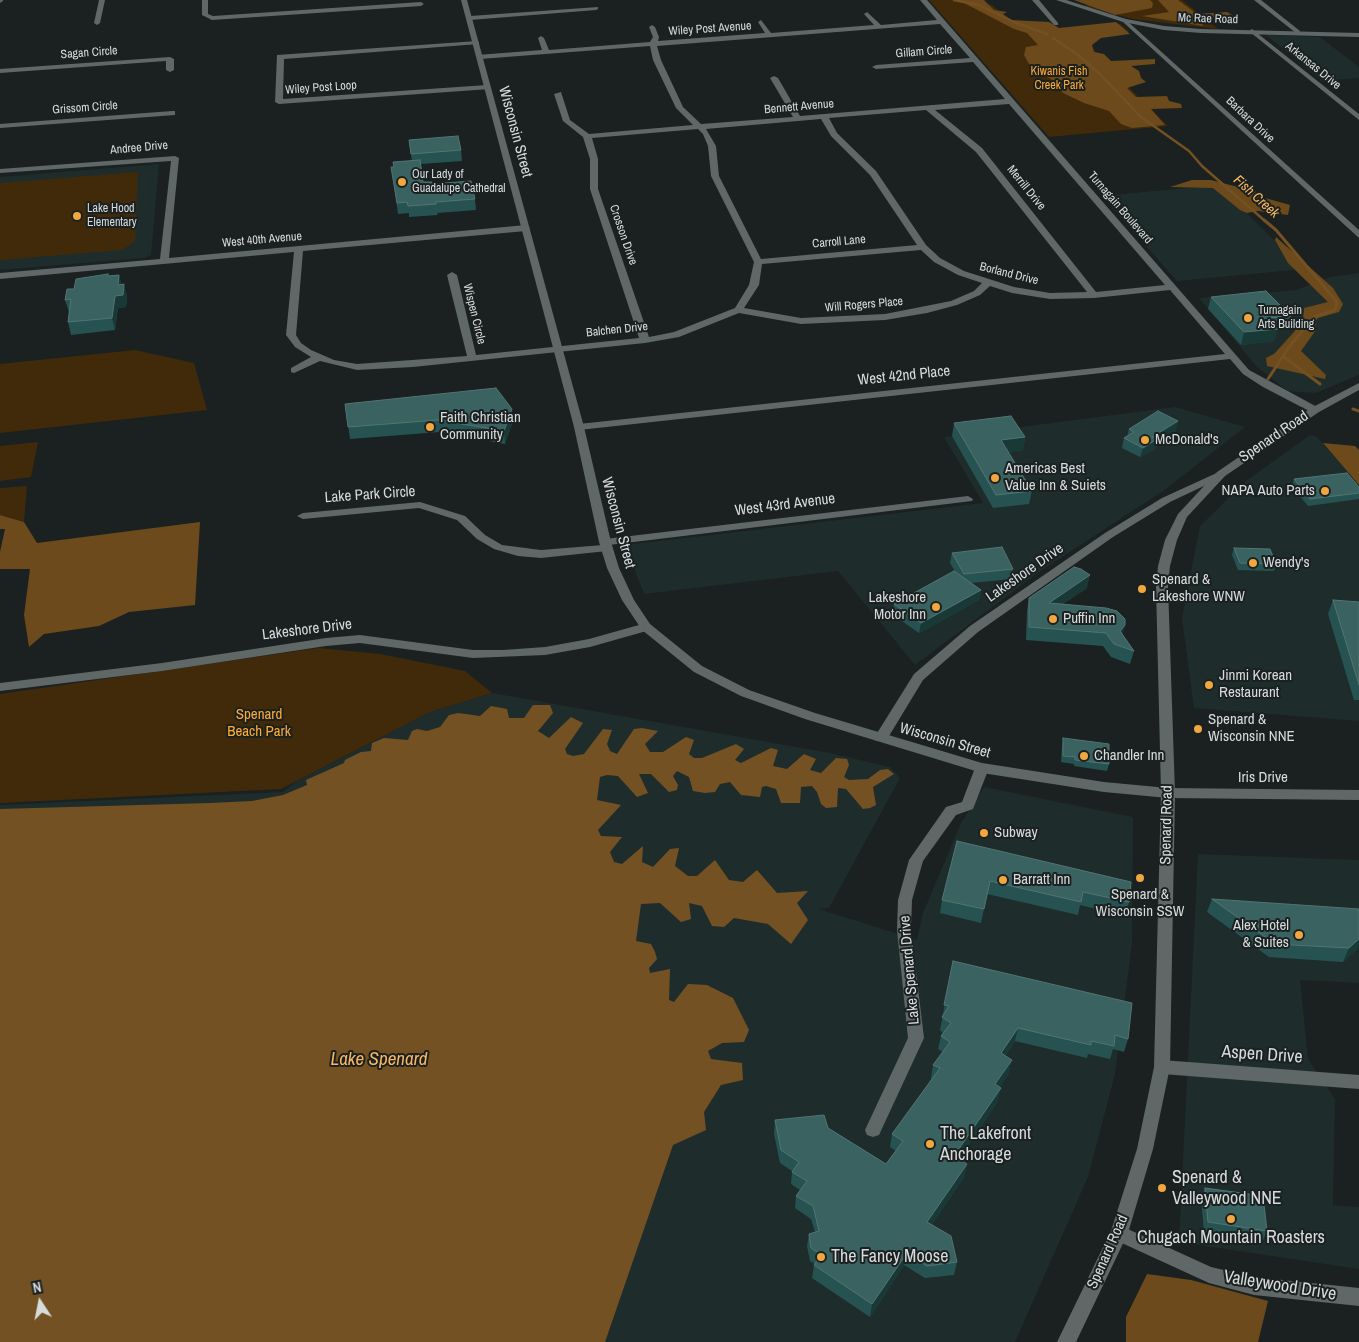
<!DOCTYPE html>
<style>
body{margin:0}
#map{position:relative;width:1359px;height:1342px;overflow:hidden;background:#1a2120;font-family:"Archivo Narrow",sans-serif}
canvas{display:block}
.north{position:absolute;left:15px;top:1277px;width:50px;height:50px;-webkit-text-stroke:4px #1a2120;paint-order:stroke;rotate:349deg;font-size:14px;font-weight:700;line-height:20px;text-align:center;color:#d7dbdb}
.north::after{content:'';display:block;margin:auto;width:18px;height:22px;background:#d7dbdb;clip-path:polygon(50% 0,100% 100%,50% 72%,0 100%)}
</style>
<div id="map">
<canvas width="1359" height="1342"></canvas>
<div class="north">N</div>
</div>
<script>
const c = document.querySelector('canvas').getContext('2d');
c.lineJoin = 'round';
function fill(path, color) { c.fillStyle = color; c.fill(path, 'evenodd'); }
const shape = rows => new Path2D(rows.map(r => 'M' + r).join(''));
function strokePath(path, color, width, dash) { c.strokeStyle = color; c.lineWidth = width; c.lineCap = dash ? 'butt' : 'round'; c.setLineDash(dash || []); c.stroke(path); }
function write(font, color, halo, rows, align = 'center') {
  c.font = font + ' "Archivo Narrow",sans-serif'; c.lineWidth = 4; c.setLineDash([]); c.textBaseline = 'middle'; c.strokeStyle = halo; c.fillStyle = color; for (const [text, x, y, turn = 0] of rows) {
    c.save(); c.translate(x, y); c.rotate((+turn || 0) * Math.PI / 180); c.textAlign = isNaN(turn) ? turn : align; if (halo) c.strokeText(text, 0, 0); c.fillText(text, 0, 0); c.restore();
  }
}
fill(shape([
 [1266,35,1320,37,1359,67,1359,78,1322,81],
 [159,164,151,255,144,258,0,270,0,177],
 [1218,185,1304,269,1177,281,1102,196],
 [1359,273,1359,375,1316,393,1288,391,1257,367,1199,298,1296,290,1330,277],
 [1175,407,1245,427,1166,489,1039,572,915,665,838,571,644,594,625,545,983,503,944,437],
 [1310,435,1317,437,1359,485,1359,721,1194,708,1182,618,1200,526,1246,481],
 [492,693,830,753,890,767,900,778,829,908,819,909,917,940,923,913,961,823,984,787,1133,817,1132,944,1115,1074,1088,1177,1015,1342,0,1342,0,805,283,792,297,781,430,712],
 [1198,854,1359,860,1359,983,1300,980,1308,1059,1335,1099,1333,1205,1359,1207,1359,1269,1179,1242]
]), '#1e2d2c');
fill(shape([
 [929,0,965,0,992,5,1013,24,1059,28,1120,24,1129,32,1084,37,1105,64,1168,126,1049,137],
 [1104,0,1182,0,1218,29,1133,19,1084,6],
 [138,172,135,241,122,250,0,260,0,183],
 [135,350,194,363,207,410,0,433,0,364],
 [38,442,31,477,0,481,0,446],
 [27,486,24,522,0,515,0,488],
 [319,648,380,654,465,671,492,693,430,712,281,789,0,803,0,694]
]), '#412a0a');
fill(shape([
 [958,0,984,0,994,10,1007,12,1003,14,1011,20,1049,22,1059,28,1116,22,1130,34,1101,38,1092,45,1094,52,1104,54,1111,61,1155,59,1155,64,1131,66,1139,71,1141,78,1146,82,1127,88,1136,97,1167,96,1169,101,1181,104,1182,108,1151,109,1165,125,1132,128,1121,124,1109,111,1084,103,1063,93,1054,81,1042,74,1042,69,1029,64,1024,55,1026,47,1038,45,1027,33,1014,29],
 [1074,0,1150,0,1153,3,1152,8,1115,15],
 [1158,0,1178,0,1197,14,1227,12,1234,16,1201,19,1203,26,1142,16,1169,12],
 [1192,180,1211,180,1257,192,1265,198,1290,205,1288,215,1258,211,1247,213,1240,210,1213,188,1170,187],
 [1276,237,1333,288,1343,304,1339,312,1318,318,1315,322,1316,330,1301,351,1326,375,1325,379,1267,366,1266,358,1274,354,1294,332,1303,318,1304,308,1328,302,1288,263,1275,240],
 [1323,443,1355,446,1359,450,1359,485],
 [0,515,24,522,37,543,200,522,195,605,129,612,99,626,44,634,29,647,24,615,30,569,0,569,0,552,5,529,0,529],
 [1147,1274,1191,1280,1268,1301,1258,1342,1126,1342,1126,1317]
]), '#6c4a1b');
fill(shape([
 [533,705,550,705,553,713,538,731,549,738,571,717,583,723,565,749,567,754,573,756,584,754,603,729,612,730,607,744,610,751,617,754,634,729,642,728,658,731,645,744,650,752,663,752,686,737,694,740,689,754,694,758,702,758,736,744,744,749,735,760,741,763,771,748,778,750,773,766,787,769,804,754,816,759,810,770,821,773,836,758,847,759,849,765,844,777,849,780,868,779,880,770,888,769,894,774,873,787,876,805,870,808,863,809,846,789,838,788,837,807,826,808,821,804,817,792,812,786,801,787,800,803,781,803,776,789,766,786,762,787,760,797,741,795,730,782,720,784,715,792,705,793,693,791,689,777,677,771,673,776,678,785,677,790,669,792,651,774,639,774,648,793,637,797,618,776,607,775,600,777,597,800,621,805,598,830,601,836,622,837,610,852,614,862,622,864,643,846,642,862,653,867,670,849,679,848,675,866,688,876,697,876,715,860,729,880,743,882,757,870,777,893,808,891,797,903,808,920,791,944,768,924,734,918,724,927,712,926,702,906,689,903,691,919,681,922,660,903,641,904,636,941,651,944,655,952,657,959,649,968,650,973,670,969,669,1000,674,1002,688,984,707,985,733,998,749,1030,744,1042,722,1043,708,1051,711,1059,742,1063,743,1080,721,1085,704,1112,706,1130,673,1145,605,1342,0,1342,0,809,210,803,252,801,283,795,307,785,306,780,344,763,345,760,361,752,371,751,372,743,384,738,408,740,412,731,417,729,427,731,440,727,449,715,458,713,480,716,491,706,507,709,509,718,524,718]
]), '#745123');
strokePath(shape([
 [954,0,979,5,1014,22,1047,34],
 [1053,38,1078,55,1100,74,1141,117,1189,151,1202,166,1265,221]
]), '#745123', 2.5);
strokePath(shape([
 [1264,220,1276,230,1337,302,1335,310,1314,317,1289,347,1268,379],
 [1284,357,1320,384],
 [1353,409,1359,411]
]), '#745123', 3);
fill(shape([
 [0,0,3,0,3,1,0,3,0,0],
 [99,0,105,0,100,23,97,25,94,23,99,0],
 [202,0,208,0,208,14,213,16,421,2,424,4,421,6,212,20,202,15,202,0],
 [920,0,927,0,1249,370,1319,408,1319,412,1311,412,1263,387,1243,374,1230,359,579,430,574,427,579,424,1225,354,1170,290,1094,298,1050,299,1012,293,990,286,980,295,957,305,927,313,885,320,801,324,739,313,679,337,645,343,413,367,357,370,320,361,294,373,291,372,291,368,311,357,295,347,286,335,294,252,0,279,0,273,160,259,171,161,0,173,0,169,175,156,179,158,169,258,526,225,530,228,526,231,303,251,296,335,301,343,311,350,334,360,357,364,467,356,447,275,452,272,457,275,476,355,639,338,590,189,590,159,583,137,563,121,554,94,561,92,570,120,589,134,693,125,676,108,653,60,650,46,480,59,477,59,477,55,542,50,538,38,541,36,544,38,549,50,650,42,653,37,649,27,652,25,655,27,659,37,658,41,765,33,758,22,761,20,771,33,874,25,864,14,867,12,881,25,937,20,920,0],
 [940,24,970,58,876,65,872,67,876,69,973,62,1005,99,800,116,778,78,774,76,770,78,793,117,701,124,683,107,661,60,657,46,940,24],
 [1009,104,1165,285,1096,292,982,148,935,110,1009,104],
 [926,110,976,152,1087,292,1050,293,1014,287,964,271,940,258,926,245,876,171,837,133,829,118,926,110],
 [821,119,831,136,870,175,917,245,761,259,719,176,716,146,706,129,821,119],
 [698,129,703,134,708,146,711,176,754,262,749,285,735,308,674,332,649,337,598,189,598,159,592,138,698,129],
 [921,250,934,262,958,275,982,283,974,291,951,301,885,314,801,318,744,308,759,285,762,264,921,250],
 [1032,0,1039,0,1058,23,1058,25,1054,25,1032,0],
 [1254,0,1261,0,1300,31,1300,33,1296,33,1254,0],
 [598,7,598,9,596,10,470,20,467,18,470,16,598,7],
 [1125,19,1359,230,1359,238,1123,22,1122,21,1125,19],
 [1252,29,1359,114,1359,120,1250,32,1249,31,1252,29],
 [477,41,479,42,479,44,284,59,283,99,487,85,490,85,490,89,279,104,275,102,277,55,477,41],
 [170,57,174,59,174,70,170,72,166,70,166,61,0,73,0,69,170,57],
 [172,111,175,111,175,115,0,128,0,124,172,111],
 [1221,471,1225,472,1226,474,1225,476,1170,502,1113,537,978,632,923,680,886,741,876,741,874,738,914,674,970,626,1105,533,1162,498,1221,471],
 [968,496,973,499,972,501,609,545,613,548,607,551,541,558,518,556,494,549,477,539,457,520,419,508,303,519,297,516,303,513,420,502,465,516,485,535,502,545,541,550,603,545,599,542,605,539,968,496],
 [646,623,652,627,650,630,590,647,545,655,473,658,360,643,326,646,162,671,0,691,0,683,162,663,326,638,360,635,473,650,503,650,545,647,589,639,646,623],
 [982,763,987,765,989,768,973,809,956,815,923,861,912,900,911,930,924,1038,879,1135,873,1137,867,1135,865,1130,908,1038,897,930,898,900,909,860,946,807,962,802,975,768,977,765,982,763],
 [1168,788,1359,790,1359,800,1168,798,1163,796,1161,793,1163,790,1168,788],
 [1162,1060,1359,1075,1359,1089,1162,1074,1156,1072,1154,1067,1156,1062,1162,1060],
 [1119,1225,1211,1267,1254,1277,1359,1288,1359,1306,1254,1295,1209,1283,1113,1239,1110,1233,1113,1227,1119,1225]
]), '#5f6767');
fill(shape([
 [461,0,467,0,584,427,611,542,619,568,634,600,650,624,702,666,749,690,815,713,982,763,1104,782,1168,788,1173,790,1175,793,1173,796,1168,798,1104,792,982,773,805,719,741,696,694,672,642,630,622,600,607,568,599,542,574,427,461,0],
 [1056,0,1066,0,1126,19,1164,26,1201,29,1359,33,1359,37,1201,33,1164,30,1123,22,1056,0]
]), '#5f6767');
fill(shape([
 [1359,383,1359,390,1319,412,1225,476,1187,517,1177,540,1170,566,1168,586,1175,793,1170,1067,1153,1149,1128,1233,1076,1342,1057,1342,1111,1231,1137,1149,1154,1067,1161,793,1156,586,1158,566,1165,540,1178,514,1217,472,1311,408,1359,383]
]), '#5f6767');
fill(shape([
 [409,140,461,150,462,161,421,164,423,182,432,184,475,199,476,210,437,213,438,215,409,217,409,213,398,214,393,178,394,167,412,161],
 [119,275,121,284,127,296,126,307,118,308,115,330,71,335,68,322,69,312,65,300,74,289,109,276],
 [1211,297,1291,316,1288,328,1277,329,1274,341,1241,345,1208,309],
 [345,404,513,421,505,444,440,432,350,439],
 [954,423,1025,437,1023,450,1008,452,1032,491,1029,504,993,508,952,436],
 [1129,429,1176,431,1156,443,1155,449,1140,457,1122,448,1124,438,1127,437],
 [1294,479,1359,487,1359,499,1308,506,1292,486],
 [1234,548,1276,564,1274,571,1238,570,1232,555],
 [952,553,1013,569,1011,579,971,583,981,590,979,600,919,633,892,614,894,604,956,573,950,563],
 [1087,588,1063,604,1125,625,1122,635,1134,651,1130,664,1111,657,1103,646,1026,640,1027,611,1029,598],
 [1333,600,1359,602,1359,700,1354,700,1328,614],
 [1063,738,1109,764,1107,771,1074,766,1074,764,1061,762,1062,745],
 [957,841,1129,902,1125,916,1080,905,1078,915,987,894,981,923,940,913,942,900],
 [1212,899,1359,947,1343,962,1269,957,1207,912],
 [953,961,1128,1039,1124,1052,1113,1049,1110,1059,1088,1054,1087,1058,1015,1041,1005,1056,1009,1073,1000,1086,998,1101,959,1159,967,1164,964,1177,932,1224,957,1262,954,1275,925,1278,904,1265,870,1317,812,1278,814,1265,815,1264,810,1261,807,1246,809,1234,815,1232,811,1219,795,1208,796,1196,800,1190,791,1184,792,1171,780,1163,774,1134,775,1120,828,1128,886,1164,896,1151,890,1147,892,1134,932,1079,931,1078,933,1065,943,1052,938,1049,941,1036,943,1033,940,1030],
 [1205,1188,1267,1231,1263,1240,1204,1232,1201,1198]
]), '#265351');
fill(shape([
 [119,275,122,287,124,284,127,296,126,307,118,308,115,330,112,318],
 [1278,329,1274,341,1241,345,1244,332],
 [512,409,513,421,505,444,504,431],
 [1178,421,1176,431,1156,443,1155,449,1140,457,1143,448,1152,437],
 [1025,437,1023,450,999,453,1001,440],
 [1090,575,1087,588,1046,616,1049,603],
 [981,590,979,600,919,633,921,623],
 [1125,625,1121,639,1120,631],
 [1359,939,1359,947,1343,962,1349,948],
 [1018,1028,1015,1041,998,1066,1001,1053],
 [1012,1060,1009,1073,992,1097,995,1084],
 [1001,1088,998,1101,952,1169,954,1156],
 [967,1164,964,1177,925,1234,927,1222],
 [907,1253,904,1265,870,1317,872,1304]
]), '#193937');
const building = shape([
 [458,136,461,150,411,154,409,140,458,136],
 [420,160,423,182,432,182,432,184,471,181,475,199,436,202,436,204,408,206,407,202,397,203,391,167,394,167,393,162,420,160],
 [108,274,108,276,119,275,118,285,124,284,123,295,115,296,112,318,68,322,71,299,65,300,67,289,74,289,76,279,108,274],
 [1266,291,1291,316,1268,318,1278,329,1244,332,1211,297,1266,291],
 [496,388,512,409,504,431,438,420,348,427,345,404,496,388],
 [1158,411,1178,421,1152,437,1157,439,1143,448,1124,438,1134,432,1129,429,1158,411],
 [1011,416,1025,437,1001,440,1032,491,996,495,954,423,1011,416],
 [1347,473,1359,487,1359,493,1310,499,1294,479,1347,473],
 [1002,547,1013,569,964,574,952,553,1002,547],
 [1234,548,1270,549,1276,564,1240,563,1234,548],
 [1074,567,1081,569,1090,575,1049,603,1106,608,1117,611,1125,619,1125,625,1120,631,1134,651,1114,644,1106,633,1029,627,1029,598,1074,567],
 [954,571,981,590,921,623,894,604,954,571],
 [1333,600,1359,602,1359,685,1333,600],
 [1063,738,1109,744,1109,764,1075,760,1075,757,1063,756,1063,738],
 [957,841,1131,882,1129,902,1083,892,1081,902,990,881,984,909,942,900,957,841],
 [1212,899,1359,909,1359,939,1349,948,1275,944,1212,899],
 [953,961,1132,1003,1128,1039,1115,1035,1114,1046,1091,1041,1091,1045,1018,1028,1001,1053,1012,1060,995,1084,1001,1088,954,1156,967,1164,927,1222,951,1236,957,1262,927,1266,907,1253,872,1304,814,1265,821,1255,811,1248,809,1234,819,1231,813,1206,796,1196,807,1181,792,1172,799,1162,781,1150,775,1120,824,1115,828,1128,886,1164,903,1141,892,1134,940,1068,933,1065,950,1042,941,1036,951,1023,942,1017,949,1006,944,1005,953,961],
 [1205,1188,1263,1196,1267,1231,1208,1222,1205,1188]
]);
fill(building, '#396260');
strokePath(building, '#527573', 1);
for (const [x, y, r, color] of [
 [402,182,5,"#f1a63f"],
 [77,216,5,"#f1a63f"],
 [1248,318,5,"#f1a63f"],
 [430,427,5,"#f1a63f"],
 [1145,440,5,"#f1a63f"],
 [995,478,5,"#f1a63f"],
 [1325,491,5,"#f1a63f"],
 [1253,563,5,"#f1a63f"],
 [1142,589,5,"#f1a63f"],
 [936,607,5,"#f1a63f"],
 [1053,619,5,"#f1a63f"],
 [1209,685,5,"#f1a63f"],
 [1198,729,5,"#f1a63f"],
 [1084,756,5,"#f1a63f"],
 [984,833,5,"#f1a63f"],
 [1140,878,5,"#f1a63f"],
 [1003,880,5,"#f1a63f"],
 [1299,935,5,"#f1a63f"],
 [930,1144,5,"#f1a63f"],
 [1162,1188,5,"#f1a63f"],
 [1231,1219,5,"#f1a63f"],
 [821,1257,5,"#f1a63f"]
]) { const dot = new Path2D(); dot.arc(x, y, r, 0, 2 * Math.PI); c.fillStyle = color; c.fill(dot); strokePath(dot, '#1a2120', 2); }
write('12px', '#d7dbdb', '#1a2120', [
 ["Mc Rae Road",1208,19,2],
 ["Wiley Post Avenue",710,29,-4],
 ["Gillam Circle",924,52,-4],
 ["Sagan Circle",89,53,-4],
 ["Arkansas Drive",1313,66,39],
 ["Wiley Post Loop",321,88,-4],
 ["Bennett Avenue",799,107,-5],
 ["Grissom Circle",85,108,-4],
 ["Barbara Drive",1250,120,43],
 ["Andree Drive",139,148,-5],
 ["Merrill Drive",1026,188,51],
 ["Turnagain Boulevard",1120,208,49],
 ["Crosson Drive",623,235,71],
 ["West 40th Avenue",262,240,-5],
 ["Carroll Lane",839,242,-5],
 ["Borland Drive",1009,274,14],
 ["Will Rogers Place",864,305,-5],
 ["Wispen Circle",474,314,76],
 ["Balchen Drive",617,330,-6]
]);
write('12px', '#ffab32', '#1a2120', [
 ["Kiwanis Fish",1059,72],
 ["Creek Park",1059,86]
]);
write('12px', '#d7dbdb', '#1a2120', [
 ["Our Lady of",412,175],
 ["Guadalupe Cathedral",412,189],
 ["Lake Hood",87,209],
 ["Elementary",87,223],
 ["Turnagain",1258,311],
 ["Arts Building",1258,325]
], 'left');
write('italic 14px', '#f9b662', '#1a2120', [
 ["Fish Creek",1256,197,42]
]);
write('15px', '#d7dbdb', '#1a2120', [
 ["Wisconsin Street",515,132,75],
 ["West 42nd Place",904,376,-6],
 ["Spenard Road",1274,437,-34],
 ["Lake Park Circle",370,495,-4],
 ["West 43rd Avenue",785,505,-7],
 ["Wisconsin Street",618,523,75],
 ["Lakeshore Drive",1025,573,-35],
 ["Lakeshore Drive",307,630,-7],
 ["Wisconsin Street",945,741,16],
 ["Iris Drive",1263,778],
 ["Spenard Road",1167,825,-89],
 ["Lake Spenard Drive",910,970,-95],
 ["Spenard Road",1108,1252,-66]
]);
write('15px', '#d7dbdb', '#1a2120', [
 ["Faith Christian",440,418],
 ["Community",440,435],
 ["McDonald's",1155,440],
 ["Americas Best",1005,469],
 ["Value Inn & Suiets",1005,486],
 ["NAPA Auto Parts",1315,491,"right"],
 ["Wendy's",1263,563],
 ["Spenard &",1152,580],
 ["Lakeshore WNW",1152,597],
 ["Lakeshore",926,598,"right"],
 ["Motor Inn",926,615,"right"],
 ["Puffin Inn",1063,619],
 ["Jinmi Korean",1219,676],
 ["Restaurant",1219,693],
 ["Spenard &",1208,720],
 ["Wisconsin NNE",1208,737],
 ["Chandler Inn",1094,756],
 ["Subway",994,833],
 ["Barratt Inn",1013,880],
 ["Spenard &",1140,895,"center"],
 ["Wisconsin SSW",1140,912,"center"],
 ["Alex Hotel",1289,926,"right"],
 ["& Suites",1289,943,"right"]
], 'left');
write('15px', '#ffab32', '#1a2120', [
 ["Spenard",259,715],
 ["Beach Park",259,732]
]);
write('18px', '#d7dbdb', '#1a2120', [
 ["Aspen Drive",1262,1055,4],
 ["Valleywood Drive",1280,1286,9]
]);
write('18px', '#d7dbdb', '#1a2120', [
 ["The Lakefront",940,1134],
 ["Anchorage",940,1155],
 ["Spenard &",1172,1178],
 ["Valleywood NNE",1172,1199],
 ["Chugach Mountain Roasters",1231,1238,"center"],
 ["The Fancy Moose",831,1257]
], 'left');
write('italic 19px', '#f9b662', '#1a2120', [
 ["Lake Spenard",379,1060]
]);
</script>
